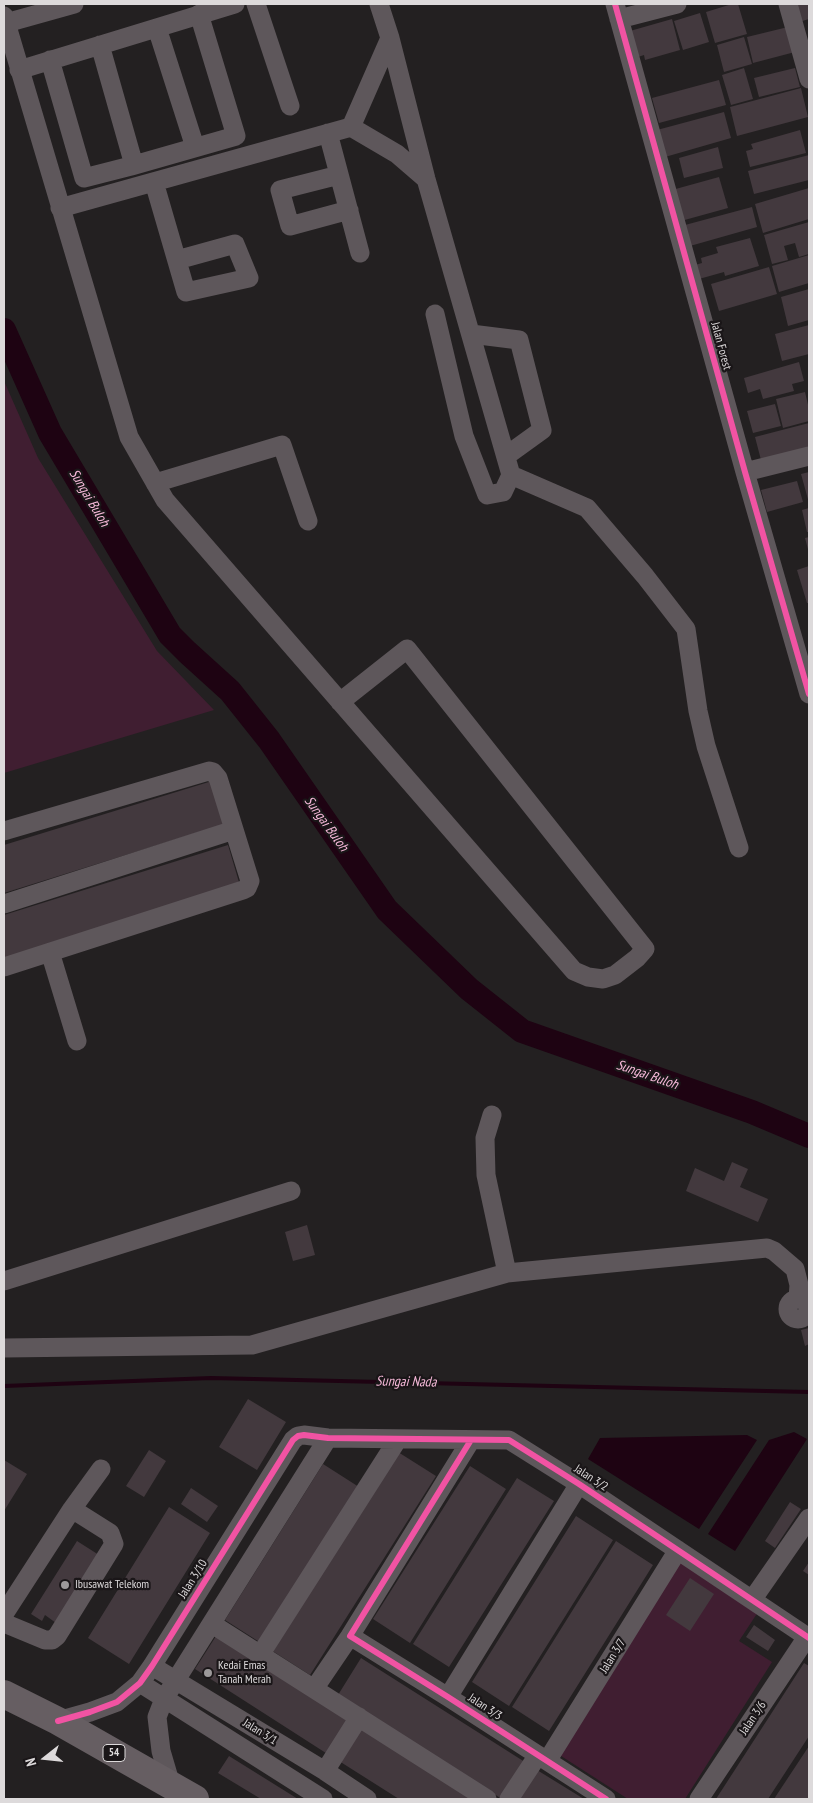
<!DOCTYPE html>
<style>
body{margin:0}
#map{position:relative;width:813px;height:1803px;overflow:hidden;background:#232021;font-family:"PT Sans Narrow",sans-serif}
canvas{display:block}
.frame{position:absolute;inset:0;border:5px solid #dddadb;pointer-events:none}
.north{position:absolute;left:20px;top:1733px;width:50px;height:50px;-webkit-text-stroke:4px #1a1618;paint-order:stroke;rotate:254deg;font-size:14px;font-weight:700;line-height:20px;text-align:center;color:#dddadb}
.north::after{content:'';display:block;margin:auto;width:18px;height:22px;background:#dddadb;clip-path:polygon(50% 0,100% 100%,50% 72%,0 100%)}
</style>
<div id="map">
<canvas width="813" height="1803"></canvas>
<div class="frame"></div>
<div class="north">N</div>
</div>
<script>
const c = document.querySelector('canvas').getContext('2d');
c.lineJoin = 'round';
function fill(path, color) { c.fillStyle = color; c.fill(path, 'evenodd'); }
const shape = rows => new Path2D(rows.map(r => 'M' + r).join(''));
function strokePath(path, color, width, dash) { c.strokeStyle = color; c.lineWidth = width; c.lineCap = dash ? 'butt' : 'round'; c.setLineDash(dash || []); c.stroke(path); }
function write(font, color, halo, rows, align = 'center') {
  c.font = font + ' "PT Sans Narrow",sans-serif'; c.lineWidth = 4.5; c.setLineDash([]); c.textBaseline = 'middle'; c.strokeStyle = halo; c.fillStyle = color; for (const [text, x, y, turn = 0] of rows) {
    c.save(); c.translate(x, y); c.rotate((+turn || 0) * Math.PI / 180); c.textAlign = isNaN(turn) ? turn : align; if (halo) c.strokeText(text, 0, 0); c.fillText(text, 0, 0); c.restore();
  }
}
fill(shape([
 [4,381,38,458,157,651,214,710,4,773],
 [680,1561,758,1612,739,1641,772,1662,685,1799,628,1799,558,1754]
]), '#401e31');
fill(shape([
 [794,1432,807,1439,735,1551,708,1534,769,1440],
 [747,1435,757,1440,699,1529,588,1459,600,1438]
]), '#1e0312');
strokePath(shape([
 [4,1386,211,1378,809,1392]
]), '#1e0312', 4);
strokePath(shape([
 [4,330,50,433,170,635,187,652,230,691,269,740,387,910,469,989,522,1031,752,1112,809,1136]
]), '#1e0312', 24);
fill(shape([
 [732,4,738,4,747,34,715,43,706,12],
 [794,4,809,4,809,19,799,22],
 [700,13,709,42,683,50,674,21],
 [672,19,680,50,645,60,644,55,638,57,630,31],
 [788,27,795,52,753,63,747,37],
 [744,37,752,64,724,72,717,45],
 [744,68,753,99,731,105,722,75],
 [795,68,800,87,759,97,754,78],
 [719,80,726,105,659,123,652,98],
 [801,88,808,117,737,136,730,107],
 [724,112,731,138,665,157,657,130],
 [800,130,806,153,750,167,746,151,753,149,751,144],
 [718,147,723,168,684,178,679,158],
 [809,155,809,180,754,194,748,171],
 [719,177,728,208,681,221,672,190],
 [809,188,809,219,763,233,755,204],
 [752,207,757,227,690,246,685,225],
 [809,222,809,254,799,257,795,243,784,246,788,260,772,264,764,235],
 [750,238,759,266,725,276,724,272,699,279,695,265,702,263,701,258,718,253,716,247],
 [809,255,809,283,779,292,772,266],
 [769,267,777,294,719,311,711,284],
 [809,289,809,320,788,326,781,297],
 [809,325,809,354,782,361,775,334],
 [799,362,804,381,792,384,794,391,763,399,760,389,748,393,744,378],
 [805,392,809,409,809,421,783,428,776,399],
 [775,404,781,426,753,433,747,411],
 [809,423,809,452,761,460,755,437],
 [809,472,809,503,801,474],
 [797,481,803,502,767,512,761,490],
 [809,508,809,532,807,532,802,510],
 [809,537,809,553,805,538],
 [809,566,809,603,807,603,797,570],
 [212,781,225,824,4,893,4,845],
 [228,845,241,889,4,962,4,915],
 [732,1162,748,1169,740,1187,768,1199,758,1222,686,1191,695,1168,724,1181],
 [307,1225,315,1255,293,1261,285,1232],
 [809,1328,809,1344,805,1346,801,1330],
 [248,1399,286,1422,257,1470,219,1447],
 [149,1450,166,1461,144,1497,126,1486],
 [398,1452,436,1476,310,1675,271,1650],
 [4,1460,27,1474,4,1511],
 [323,1464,359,1487,261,1643,225,1620],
 [470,1466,506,1489,410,1643,373,1619],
 [517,1478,554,1501,449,1667,413,1644],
 [191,1488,218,1506,207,1522,181,1504],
 [790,1502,801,1509,775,1548,765,1541],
 [169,1507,210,1533,129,1664,88,1638],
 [576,1516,613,1540,509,1706,472,1682],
 [77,1541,99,1555,56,1623,45,1615,42,1621,31,1614],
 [616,1541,653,1565,549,1731,512,1707],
 [809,1562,809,1575,803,1571],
 [690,1578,714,1594,690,1631,666,1615],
 [754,1625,775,1640,768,1651,746,1637],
 [218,1633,352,1719,329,1755,195,1669],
 [361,1658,528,1764,502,1799,338,1695],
 [804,1663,809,1666,809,1736,768,1799,716,1799],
 [362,1725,478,1799,399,1799,339,1761],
 [809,1746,809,1799,774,1799],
 [229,1756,298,1799,261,1799,218,1773],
 [537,1770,584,1799,519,1799]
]), '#43393e');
strokePath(shape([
 [256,4,290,106],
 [379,4,390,38,426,179,511,475,503,492,487,495,464,436,435,314],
 [615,4,745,472,809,694],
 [788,4,809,79],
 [4,16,129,437,165,500,574,971,588,977,603,979,615,975,637,958,645,949,407,649,340,702],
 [619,19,677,4],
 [6,23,74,4],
 [157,28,195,147],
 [50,60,84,178,131,166,132,158,100,45],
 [19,70,235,4],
 [351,127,390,38],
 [328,133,360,253],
 [131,166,236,136,199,14],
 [339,175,280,190,290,226,349,210],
 [154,182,186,292,249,278,235,244,177,260],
 [60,208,351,127,397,154,426,179],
 [471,334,519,340,542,430,506,456],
 [745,472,809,456],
 [511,475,587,508,645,576,686,629,698,711,706,746,739,848],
 [155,483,282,445,308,521],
 [4,831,209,771,213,772,218,778,250,881,247,888,243,890,4,967],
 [4,904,234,830],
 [50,952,77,1041],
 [492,1115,485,1138,486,1175,507,1273],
 [4,1281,291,1191],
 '788 1309a10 10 0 1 1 20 0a10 10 0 1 1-20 0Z',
 [4,1348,252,1345,507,1273,767,1248,774,1251,795,1269,799,1285,798,1299],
 [752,1600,809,1518],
 [4,1614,72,1509,101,1469],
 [4,1623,45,1640,52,1640,57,1636,114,1544,110,1533,72,1509],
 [212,1624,487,1799],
 [350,1636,448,1697,606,1799],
 [260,1655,398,1439],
 [152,1666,325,1771,367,1799],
 [140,1683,323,1799],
 [314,1689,350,1636,471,1440],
 [448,1697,579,1484],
 [58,1721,90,1712,117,1702,140,1683,152,1666,293,1440,298,1436,304,1435,328,1438,509,1440,579,1484,809,1638],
 [547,1761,678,1550],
 [325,1771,359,1717],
 [171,1785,161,1751,157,1717,164,1699,328,1438],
 [509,1799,538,1755],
 [699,1799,807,1637]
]), '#5e575b', 19);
strokePath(shape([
 [4,1694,58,1721,195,1799]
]), '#665e62', 28);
strokePath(shape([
 [615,4,745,472,809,694],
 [471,1440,350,1636,448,1697,606,1799],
 [58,1721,90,1712,117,1702,140,1683,152,1666,293,1440,298,1436,304,1435,328,1438,509,1440,579,1484,809,1638]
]), '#f153a3', 6);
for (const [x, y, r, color] of [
 [65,1585,5,"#9c999a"],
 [208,1673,5,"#9c999a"]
]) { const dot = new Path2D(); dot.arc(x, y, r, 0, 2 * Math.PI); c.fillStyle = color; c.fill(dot); strokePath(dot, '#1a1618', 2); }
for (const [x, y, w] of [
 [114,1753,22]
]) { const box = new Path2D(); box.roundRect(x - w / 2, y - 8.5, w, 17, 4); c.fillStyle = '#1a1618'; c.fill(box); strokePath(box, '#dddadb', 1); }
write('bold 11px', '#dddadb', null, [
 ["54",114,1753]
]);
write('12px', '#dddadb', '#1a1618', [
 ["Jalan Forest",721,346,75],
 ["Jalan 3/2",591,1478,33],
 ["Jalan 3/10",193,1579,-58],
 ["Jalan 3/7",613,1656,-58],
 ["Jalan 3/3",485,1707,33],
 ["Jalan 3/6",753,1718,-56],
 ["Jalan 3/1",260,1732,32]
]);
write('12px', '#dddadb', '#1a1618', [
 ["Ibusawat Telekom",75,1585],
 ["Kedai Emas",218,1666],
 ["Tanah Merah",218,1680]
], 'left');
write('italic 14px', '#f6b9d9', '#1a1618', [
 ["Sungai Buloh",89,498,59],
 ["Sungai Buloh",326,824,54],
 ["Sungai Buloh",647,1075,19],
 ["Sungai Nada",406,1382,1]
]);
</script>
